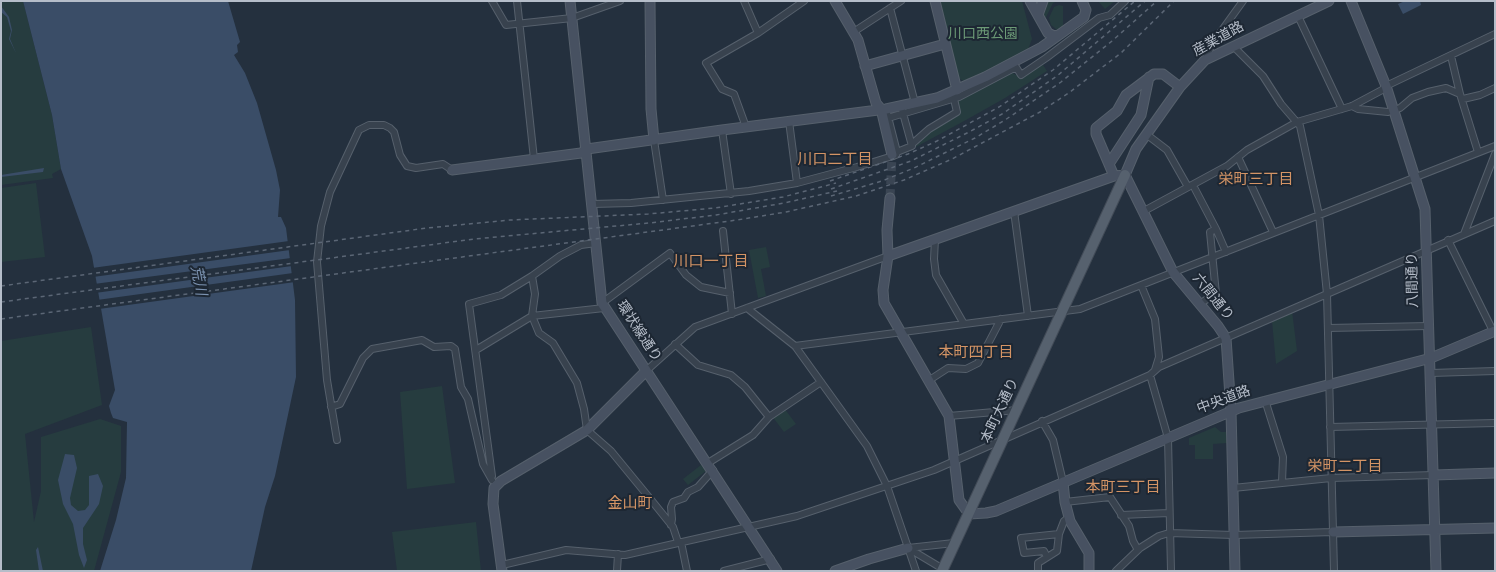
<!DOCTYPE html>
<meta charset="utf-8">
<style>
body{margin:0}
#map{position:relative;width:1496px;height:572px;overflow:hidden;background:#24303e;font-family:Overpass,sans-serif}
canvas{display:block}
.frame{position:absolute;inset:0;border:2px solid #b5bdc9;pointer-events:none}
</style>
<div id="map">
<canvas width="1496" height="572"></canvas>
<div class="frame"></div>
</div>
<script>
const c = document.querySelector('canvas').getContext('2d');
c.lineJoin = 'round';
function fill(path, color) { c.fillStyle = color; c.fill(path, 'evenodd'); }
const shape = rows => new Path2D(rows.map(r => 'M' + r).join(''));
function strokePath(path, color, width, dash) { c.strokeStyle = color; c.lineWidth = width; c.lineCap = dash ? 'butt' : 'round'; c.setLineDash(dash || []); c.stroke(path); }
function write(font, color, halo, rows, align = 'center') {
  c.font = font + ' Overpass,"Noto Sans JP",sans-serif'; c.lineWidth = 4; c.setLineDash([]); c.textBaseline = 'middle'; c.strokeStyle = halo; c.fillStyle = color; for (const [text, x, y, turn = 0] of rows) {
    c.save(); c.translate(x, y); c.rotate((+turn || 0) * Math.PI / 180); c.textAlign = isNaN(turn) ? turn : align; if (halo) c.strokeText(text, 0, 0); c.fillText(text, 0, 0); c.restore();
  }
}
fill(shape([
 [1,1,23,1,52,115,61,169,52,174,53,178,1,185],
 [939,1,1022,1,1032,39,1027,52,966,82,958,78],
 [1046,1,1069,1,1070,2,1058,1,1053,3,1045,19,1041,18],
 [1098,1,1115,1,1105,9],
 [1059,5,1063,6,1063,28,1057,30,1051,25,1049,18,1054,7],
 [1043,65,1047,71,1005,98,966,120,914,148,931,131,960,114,956,99,1011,72,1016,75],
 [36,183,45,257,1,262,1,188],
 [766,247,770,267,761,269,766,296,758,298,749,250],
 [1292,311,1297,351,1276,364,1272,321],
 [91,327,102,405,25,434,34,522,41,491,41,437,100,419,121,426,121,472,94,571,1,571,1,341],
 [442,386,455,483,407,489,400,392],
 [784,408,796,424,784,432,772,416],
 [1215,427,1221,432,1226,432,1227,443,1213,444,1213,459,1195,459,1195,445,1189,445,1189,438],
 [701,465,706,471,688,485,683,479],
 [476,522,481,571,397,571,392,532]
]), '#263c3f');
fill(shape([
 [23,1,228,1,240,42,237,45,238,52,234,55,245,73,257,103,276,170,280,190,278,217,281,217,286,228,295,300,296,377,275,476,265,507,251,571,100,571,116,520,126,478,127,422,113,418,111,413,109,406,115,390,92,256,61,169,52,115],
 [1405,1,1420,1,1421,5,1403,14,1398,4],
 [1,6,9,17,12,30,10,39,16,53,9,39,11,31,7,17,1,12],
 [44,168,43,172,1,177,1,175],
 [65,454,74,455,77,468,70,498,71,505,78,511,85,510,89,505,89,476,98,474,103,486,99,504,83,528,83,544,87,560,84,568,79,555,73,524,63,504,58,480],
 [38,547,43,571,39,571,36,550]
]), '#3a4d67');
fill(shape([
 [289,241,290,250,93,277,92,268],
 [291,258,292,266,95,293,94,284],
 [293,273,295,282,99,309,97,300]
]), '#24303e');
strokePath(shape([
 [890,198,892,155]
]), '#3a4553', 9, [9, 4.5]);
const street = shape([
 [492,1,506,25,572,18,620,1],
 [517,1,534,159],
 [744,1,758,33],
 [890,8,915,103],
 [1298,16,1342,109],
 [855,31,901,1],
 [1233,46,1263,76,1281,104,1300,126,1319,215,1327,294,1334,571],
 [1451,56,1460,94,1478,152],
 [1205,60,1212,44,1243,1],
 [1463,99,1480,95,1495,88],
 [1352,106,1358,109,1388,112,1400,108,1412,98,1428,92,1446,88,1460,94],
 [886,109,897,152],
 [888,118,959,97,1016,67,1021,75,1046,58,1099,18,1110,15,1125,1],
 [789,121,797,183],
 [746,127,734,94,722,89,706,63,758,33,804,1],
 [722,130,731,194],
 [1146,134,1167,150,1188,187],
 [654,140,663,200],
 [912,144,929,129,957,112,954,99,955,95],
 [1238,157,1273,232],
 [1195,189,1216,229,1210,232,1216,294,1199,304],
 [592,204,631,203,749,191,797,183,857,167,896,155,897,152,912,146,901,106],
 [1014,211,1028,316],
 [1144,211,1227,166,1247,150,1297,122,1352,106,1382,90,1386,86,1495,34],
 [1216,229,1226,252],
 [723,231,732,314],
 [1464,234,1495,154],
 [935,239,934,259,936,275,964,324],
 [1448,240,1493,331],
 [596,243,581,245,560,256,532,276,535,294,532,316,539,333,553,343,577,383,584,409,587,430,611,451,652,501,673,527,678,542],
 [1141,285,1155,319,1159,357,1155,370],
 [602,303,670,253,686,275,701,287,730,293],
 [747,308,795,346,867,446,887,486,916,571],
 [1328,328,1429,326],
 [675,344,698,365,731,375,745,387,769,417],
 [795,346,1080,309,1495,146],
 [476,350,532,316,604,308],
 [646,371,695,327,888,256],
 [1431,373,1495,371],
 [1150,375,1168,438,1171,571],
 [928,381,948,368,966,369,978,363,1001,319],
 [1265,400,1283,457,1282,482],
 [331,407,340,404,363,358,372,349,422,340,434,347,451,346,455,349,461,387,468,399,483,464,492,480],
 [949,416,1017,410],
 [1042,421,1053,440,1063,482],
 [1330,427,1495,423],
 [337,440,327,380,317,262,321,226,330,192,359,130,369,125,384,125,390,128,394,132,400,155,407,166,416,168,443,164,452,170],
 [708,463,753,435,769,417,821,382],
 [492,476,469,304,501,295,532,276],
 [1233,488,1331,478,1434,475],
 [1065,502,1110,497,1129,526,1133,541,1138,550],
 [1121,515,1169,513],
 [671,525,672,519,671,507,673,502,684,498,688,492,698,487,713,470],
 [681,542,687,571],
 [908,548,954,543],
 [908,548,943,569],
 [1047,557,1044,551,1024,553,1021,538,1059,534],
 [502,565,566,550,625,555,797,516,934,470,1150,375,1159,367,1495,221],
 [617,571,618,554],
 [724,571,771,559],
 [1038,571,1038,563,1057,551,1059,534,1064,521,1069,517],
 [1116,571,1140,548,1159,536,1169,533,1234,535,1333,532]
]);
const secondary = shape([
 [570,1,602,303,777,571],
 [650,1,651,109,654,140],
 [835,1,858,40,876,103,881,109,892,155],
 [935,1,957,90],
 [1030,1,1048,33,1054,36,1059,35],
 [1351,1,1386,86,1425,209,1436,571],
 [1038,15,1043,1],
 [865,66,945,44],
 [1109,164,1141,115,1149,77],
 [452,170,581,153,587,149,722,130,886,109,937,98,985,77,1042,47,1084,17,1086,10,1082,1],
 [1125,175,1173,272,1218,326,1226,338,1231,411,1235,571],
 [1125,175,1136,149,1180,87,1205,60,1329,1],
 [1114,176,1096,134,1096,128,1117,111,1126,95,1154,74,1163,74,1180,87],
 [890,198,887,230,888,256,883,290,884,303,949,416,959,500,969,514,986,513,996,511,1239,408,1431,358,1495,331],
 [888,256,1114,176,1125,175],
 [1434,475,1495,473],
 [1063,482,1065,502,1070,521,1089,553,1089,571],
 [1333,532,1495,528],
 [502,571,493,504,494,488,501,481,587,430,646,371],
 [835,571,869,559,908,548]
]);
const primary = shape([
 [942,571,1125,175]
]);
strokePath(street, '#56606c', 8);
strokePath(secondary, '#56606c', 11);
strokePath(primary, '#424b57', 12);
strokePath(street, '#38424e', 6);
strokePath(secondary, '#475161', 9);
strokePath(primary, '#56616e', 10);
strokePath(shape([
 [830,181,908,154,937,141,999,107,1053,70,1135,1],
 [831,189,911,161,971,131,1002,114,1057,76,1145,1],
 [831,196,882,181,914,168,975,138,1005,120,1061,82,1112,41,1157,1],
 [1,286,427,228,510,220,648,214,715,208,783,197,836,183],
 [1,302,474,239,649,223,716,215,784,203,837,191],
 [1,319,737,220,786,212,856,196,904,180,952,159,1040,112,1070,92,1121,53,1174,1]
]), '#5b6675', 1.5, [4, 4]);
write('14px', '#6c9a76', '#1d2733', [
 ["川口西公園",983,35]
]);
write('14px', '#b5bdc9', '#1d2733', [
 ["産業道路",1219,40,-29],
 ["八間通り",1414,280,-91],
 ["六間通り",1212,298,51],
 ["環状線通り",638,332,57],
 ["中央道路",1224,401,-20],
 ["本町大通り",1001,411,-65]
]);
write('15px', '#d49465', '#1d2733', [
 ["川口二丁目",835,161],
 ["栄町三丁目",1256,181],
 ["川口一丁目",711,263],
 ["本町四丁目",976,354],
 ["栄町二丁目",1345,468],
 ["本町三丁目",1123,489],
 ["金山町",630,505]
]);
write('italic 15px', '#7c93b1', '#1d2733', [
 ["荒川",197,281,79]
]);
</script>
